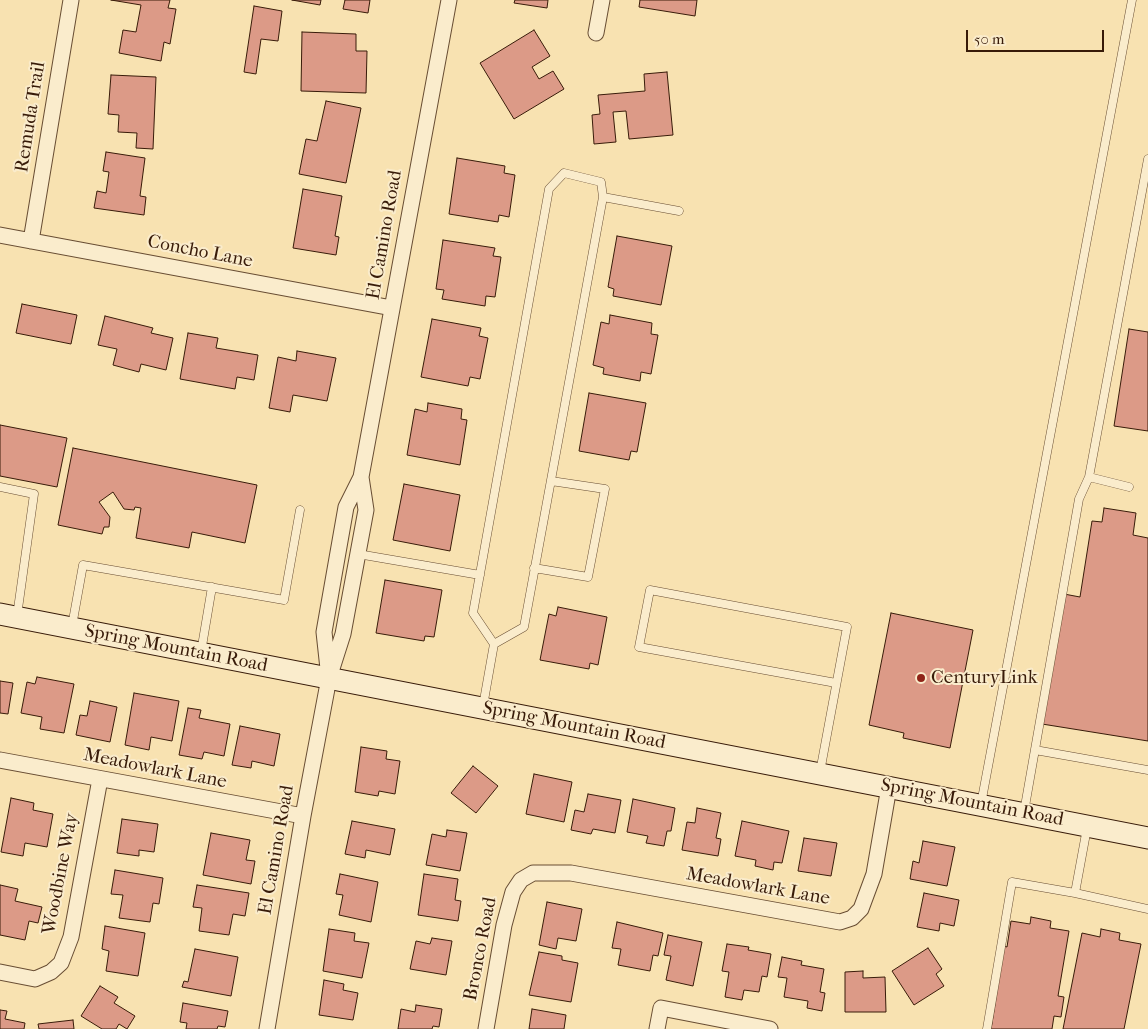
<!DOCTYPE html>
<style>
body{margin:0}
#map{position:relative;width:1148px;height:1029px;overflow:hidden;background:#f8e2b1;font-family:"IM FELL French Canon",serif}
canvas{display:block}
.scale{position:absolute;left:966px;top:30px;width:138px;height:22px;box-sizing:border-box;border:2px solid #381b09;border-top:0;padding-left:6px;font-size:15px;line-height:18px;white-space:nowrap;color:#381b09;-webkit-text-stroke:4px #faeccc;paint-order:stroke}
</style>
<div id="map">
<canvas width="1148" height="1029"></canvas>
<div class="scale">50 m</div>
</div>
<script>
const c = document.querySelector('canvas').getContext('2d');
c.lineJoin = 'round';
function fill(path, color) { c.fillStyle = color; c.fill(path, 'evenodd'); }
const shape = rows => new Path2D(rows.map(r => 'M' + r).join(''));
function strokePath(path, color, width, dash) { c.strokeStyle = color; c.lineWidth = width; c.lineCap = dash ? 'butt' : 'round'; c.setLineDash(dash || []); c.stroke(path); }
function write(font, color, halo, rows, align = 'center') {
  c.font = font + ' "IM FELL French Canon",serif'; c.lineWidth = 4; c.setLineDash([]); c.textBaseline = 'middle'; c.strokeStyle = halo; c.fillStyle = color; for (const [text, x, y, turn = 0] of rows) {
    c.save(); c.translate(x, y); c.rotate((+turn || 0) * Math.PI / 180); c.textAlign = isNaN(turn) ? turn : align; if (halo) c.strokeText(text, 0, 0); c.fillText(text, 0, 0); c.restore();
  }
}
const building = shape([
 [111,0,170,0,168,8,176,9,170,44,164,42,161,61,119,53,123,30,136,32,141,5,111,0],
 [292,0,321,0,320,5,292,0],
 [345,0,370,0,368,13,343,9,345,0],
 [515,0,548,0,547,8,514,3,515,0],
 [640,0,697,0,695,16,639,7,640,0],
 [254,6,282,11,278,41,261,39,256,74,244,72,254,6],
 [534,30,550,56,532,67,539,79,553,71,564,89,514,119,480,63,534,30],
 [302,32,356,34,356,51,367,51,366,93,301,91,302,32],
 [667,72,673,135,629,139,626,111,613,112,616,142,594,144,592,115,600,114,598,95,645,91,644,74,667,72],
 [111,75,156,77,153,149,136,148,137,133,118,132,119,115,108,114,111,75],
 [326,101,361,108,346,183,299,174,306,139,317,141,326,101],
 [106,152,145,158,140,196,146,197,144,215,94,208,97,191,106,193,109,172,103,171,106,152],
 [457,158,505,166,504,173,515,175,509,217,499,215,498,222,449,214,457,158],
 [303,189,342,196,335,236,339,237,336,255,293,248,303,189],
 [617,236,672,246,661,305,613,296,614,289,608,287,617,236],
 [443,240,495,248,493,256,501,257,495,297,486,296,485,306,442,299,444,290,436,289,443,240],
 [22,304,77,315,71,344,16,333,22,304],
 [610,315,652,323,651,334,658,335,651,374,641,372,640,381,603,374,604,368,593,365,601,322,609,324,610,315],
 [105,316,153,328,151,333,173,338,166,370,141,364,139,372,113,365,117,349,98,345,105,316],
 [432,319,481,328,479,336,488,338,480,379,470,377,468,386,421,377,432,319],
 [1129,329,1148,332,1148,431,1114,426,1129,329],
 [188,333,218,338,216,348,258,355,254,380,237,377,235,389,180,379,188,333],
 [297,351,336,358,327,401,293,395,290,412,269,408,278,357,296,361,297,351],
 [589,393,646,403,637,452,631,451,629,460,579,451,589,393],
 [428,403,462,409,461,419,467,420,460,465,407,455,415,409,427,412,428,403],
 [0,425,67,438,57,487,0,476,0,425],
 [73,448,257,485,245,543,192,532,189,548,136,538,141,508,135,507,134,510,124,509,113,492,99,502,110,517,109,527,104,527,102,534,58,525,73,448],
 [404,484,460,495,450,551,393,540,404,484],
 [1104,508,1136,513,1133,535,1148,538,1148,741,1042,724,1064,594,1080,597,1092,521,1102,522,1104,508],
 [385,580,442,590,434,637,425,636,424,641,376,633,385,580],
 [558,607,607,617,598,665,590,663,589,669,540,660,549,614,556,616,558,607],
 [891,613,973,630,950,748,903,738,904,733,869,725,891,613],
 [37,677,74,684,64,733,40,729,42,717,21,713,27,682,35,684,37,677],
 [0,681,13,683,8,714,0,713,0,681],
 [134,693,179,701,172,741,151,737,149,750,125,745,134,693],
 [90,701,117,707,110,742,76,735,80,715,87,716,90,701],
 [188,708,201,710,199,718,230,724,224,756,204,752,202,759,179,755,188,708],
 [240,726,280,734,274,766,252,761,251,768,232,765,240,726],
 [361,747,387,751,386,759,400,761,395,794,379,791,378,796,355,792,361,747],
 [473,766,498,786,476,813,451,793,473,766],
 [534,774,572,782,564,822,526,814,534,774],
 [588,794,621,800,615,833,593,829,591,834,571,830,575,810,584,812,588,794],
 [11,798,34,803,33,810,53,814,47,847,25,843,23,856,1,852,11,798],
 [633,799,675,808,671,831,667,831,664,846,646,843,648,836,627,832,633,799],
 [697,808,721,813,716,838,721,839,718,856,682,850,687,822,695,823,697,808],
 [122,819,158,824,154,852,139,850,139,856,117,853,122,819],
 [352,821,395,829,390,855,366,850,365,858,345,854,352,821],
 [742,821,789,831,782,863,774,862,773,870,755,866,756,860,735,856,742,821],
 [447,830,467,833,460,871,426,865,432,834,446,837,447,830],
 [211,833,250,840,246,860,255,861,251,884,203,875,211,833],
 [804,838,837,843,831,876,798,871,804,838],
 [923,841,955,847,947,886,910,879,913,861,919,863,923,841],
 [115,870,163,878,159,904,153,903,150,922,119,918,123,895,111,894,115,870],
 [340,874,378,882,371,922,339,915,343,895,336,894,340,874],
 [424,874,458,879,455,900,461,901,458,921,418,915,424,874],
 [0,885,18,889,15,901,42,907,38,923,29,921,25,940,0,935,0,885],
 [197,885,249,893,245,916,233,914,229,935,199,931,202,908,193,907,197,885],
 [924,893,959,900,954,926,940,923,939,931,917,927,924,893],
 [547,902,582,909,576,941,558,938,556,949,539,945,547,902],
 [1031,917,1051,921,1050,928,1069,931,1058,996,1064,997,1061,1017,1054,1016,1052,1029,991,1029,1004,946,1007,947,1011,921,1030,924,1031,917],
 [617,922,663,933,658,956,653,955,650,971,618,965,621,949,612,948,617,922],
 [105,926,145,933,138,976,106,971,109,951,102,949,105,926],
 [329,929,355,933,354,941,369,943,362,978,323,971,329,929],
 [1101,929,1120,933,1119,940,1141,944,1124,1029,1063,1029,1082,933,1100,937,1101,929],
 [668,935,702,942,693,986,666,980,671,956,664,955,668,935],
 [432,938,452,941,446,975,410,969,416,941,430,944,432,938],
 [727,944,749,947,748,950,771,954,767,977,762,976,759,992,744,990,742,1000,725,997,729,972,722,971,727,944],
 [928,948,942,969,936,974,944,986,914,1005,892,971,928,948],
 [195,949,238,957,231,996,182,987,184,981,188,982,195,949],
 [539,952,562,956,562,960,578,963,571,1002,529,995,539,952],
 [782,957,802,961,801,965,824,969,820,992,825,993,822,1011,807,1008,808,1001,784,997,787,978,778,977,782,957],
 [863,971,863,978,885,977,886,1012,845,1012,845,972,863,971],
 [324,980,344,984,343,990,358,993,353,1020,319,1015,324,980],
 [100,986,118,997,114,1003,135,1016,127,1029,119,1024,116,1029,102,1029,81,1016,100,986],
 [183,1003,228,1011,225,1027,218,1026,217,1029,186,1029,187,1023,180,1022,183,1003],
 [416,1005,442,1009,439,1027,433,1026,432,1029,398,1029,401,1009,415,1012,416,1005],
 [532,1009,566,1015,564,1029,529,1029,532,1009],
 [0,1010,7,1011,5,1019,25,1023,24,1029,0,1029,0,1010],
 [73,1020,74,1029,39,1029,38,1024,73,1020]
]);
fill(building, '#dc9a87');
strokePath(building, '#381b09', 1);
const lane = shape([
 [0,487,34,494,17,616],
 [1129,487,1089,477,1148,159],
 [358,554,480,575],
 [534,568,588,577,605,489,551,481],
 [72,626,83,565,284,600,300,510],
 [494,644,473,613,549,189,564,173,601,182,603,197],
 [201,652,212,587],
 [483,706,494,644,524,627,603,197,679,211],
 [1035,750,1148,770],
 [820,772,847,627,650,590,639,647,836,683],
 [981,804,1132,0],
 [1024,812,1079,499,1089,477],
 [1087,828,1075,893,1148,909],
 [987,1029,1012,882,1075,893]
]);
const street = shape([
 [596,33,602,0],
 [0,235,392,308],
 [31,241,71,0],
 [329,678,324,632,346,507,361,477,449,0],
 [0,760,303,816],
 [0,972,35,979,51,972,61,963,71,937,100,779],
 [267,1029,303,816,329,678,343,634,366,510,361,477],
 [486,1029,504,925,513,892,521,880,533,873,571,873,840,922,852,918,861,909,874,874,889,787],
 [657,1029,661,1008,770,1029]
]);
const secondary = shape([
 [0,614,1148,838]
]);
strokePath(lane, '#684d33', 9);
strokePath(street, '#684d33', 17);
strokePath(secondary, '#381b09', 23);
strokePath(lane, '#faeccc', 8);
strokePath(street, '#faeccc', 15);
strokePath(secondary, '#faeccc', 21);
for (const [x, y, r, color] of [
 [921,678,5,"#8f2418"]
]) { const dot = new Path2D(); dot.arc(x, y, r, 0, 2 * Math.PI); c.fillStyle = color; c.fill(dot); strokePath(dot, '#faeccc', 2); }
write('19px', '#381b09', '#faeccc', [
 ["Remuda Trail",31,117,-81],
 ["El Camino Road",385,235,-80],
 ["Concho Lane",200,252,11],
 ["Spring Mountain Road",176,649,11],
 ["Spring Mountain Road",574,726,11],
 ["Meadowlark Lane",155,769,11],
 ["Spring Mountain Road",972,803,11],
 ["El Camino Road",277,850,-80],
 ["Woodbine Way",61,874,-79],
 ["Meadowlark Lane",758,887,10],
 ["Bronco Road",481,949,-79]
]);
write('19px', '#381b09', '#faeccc', [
 ["CenturyLink",931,678]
], 'left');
</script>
